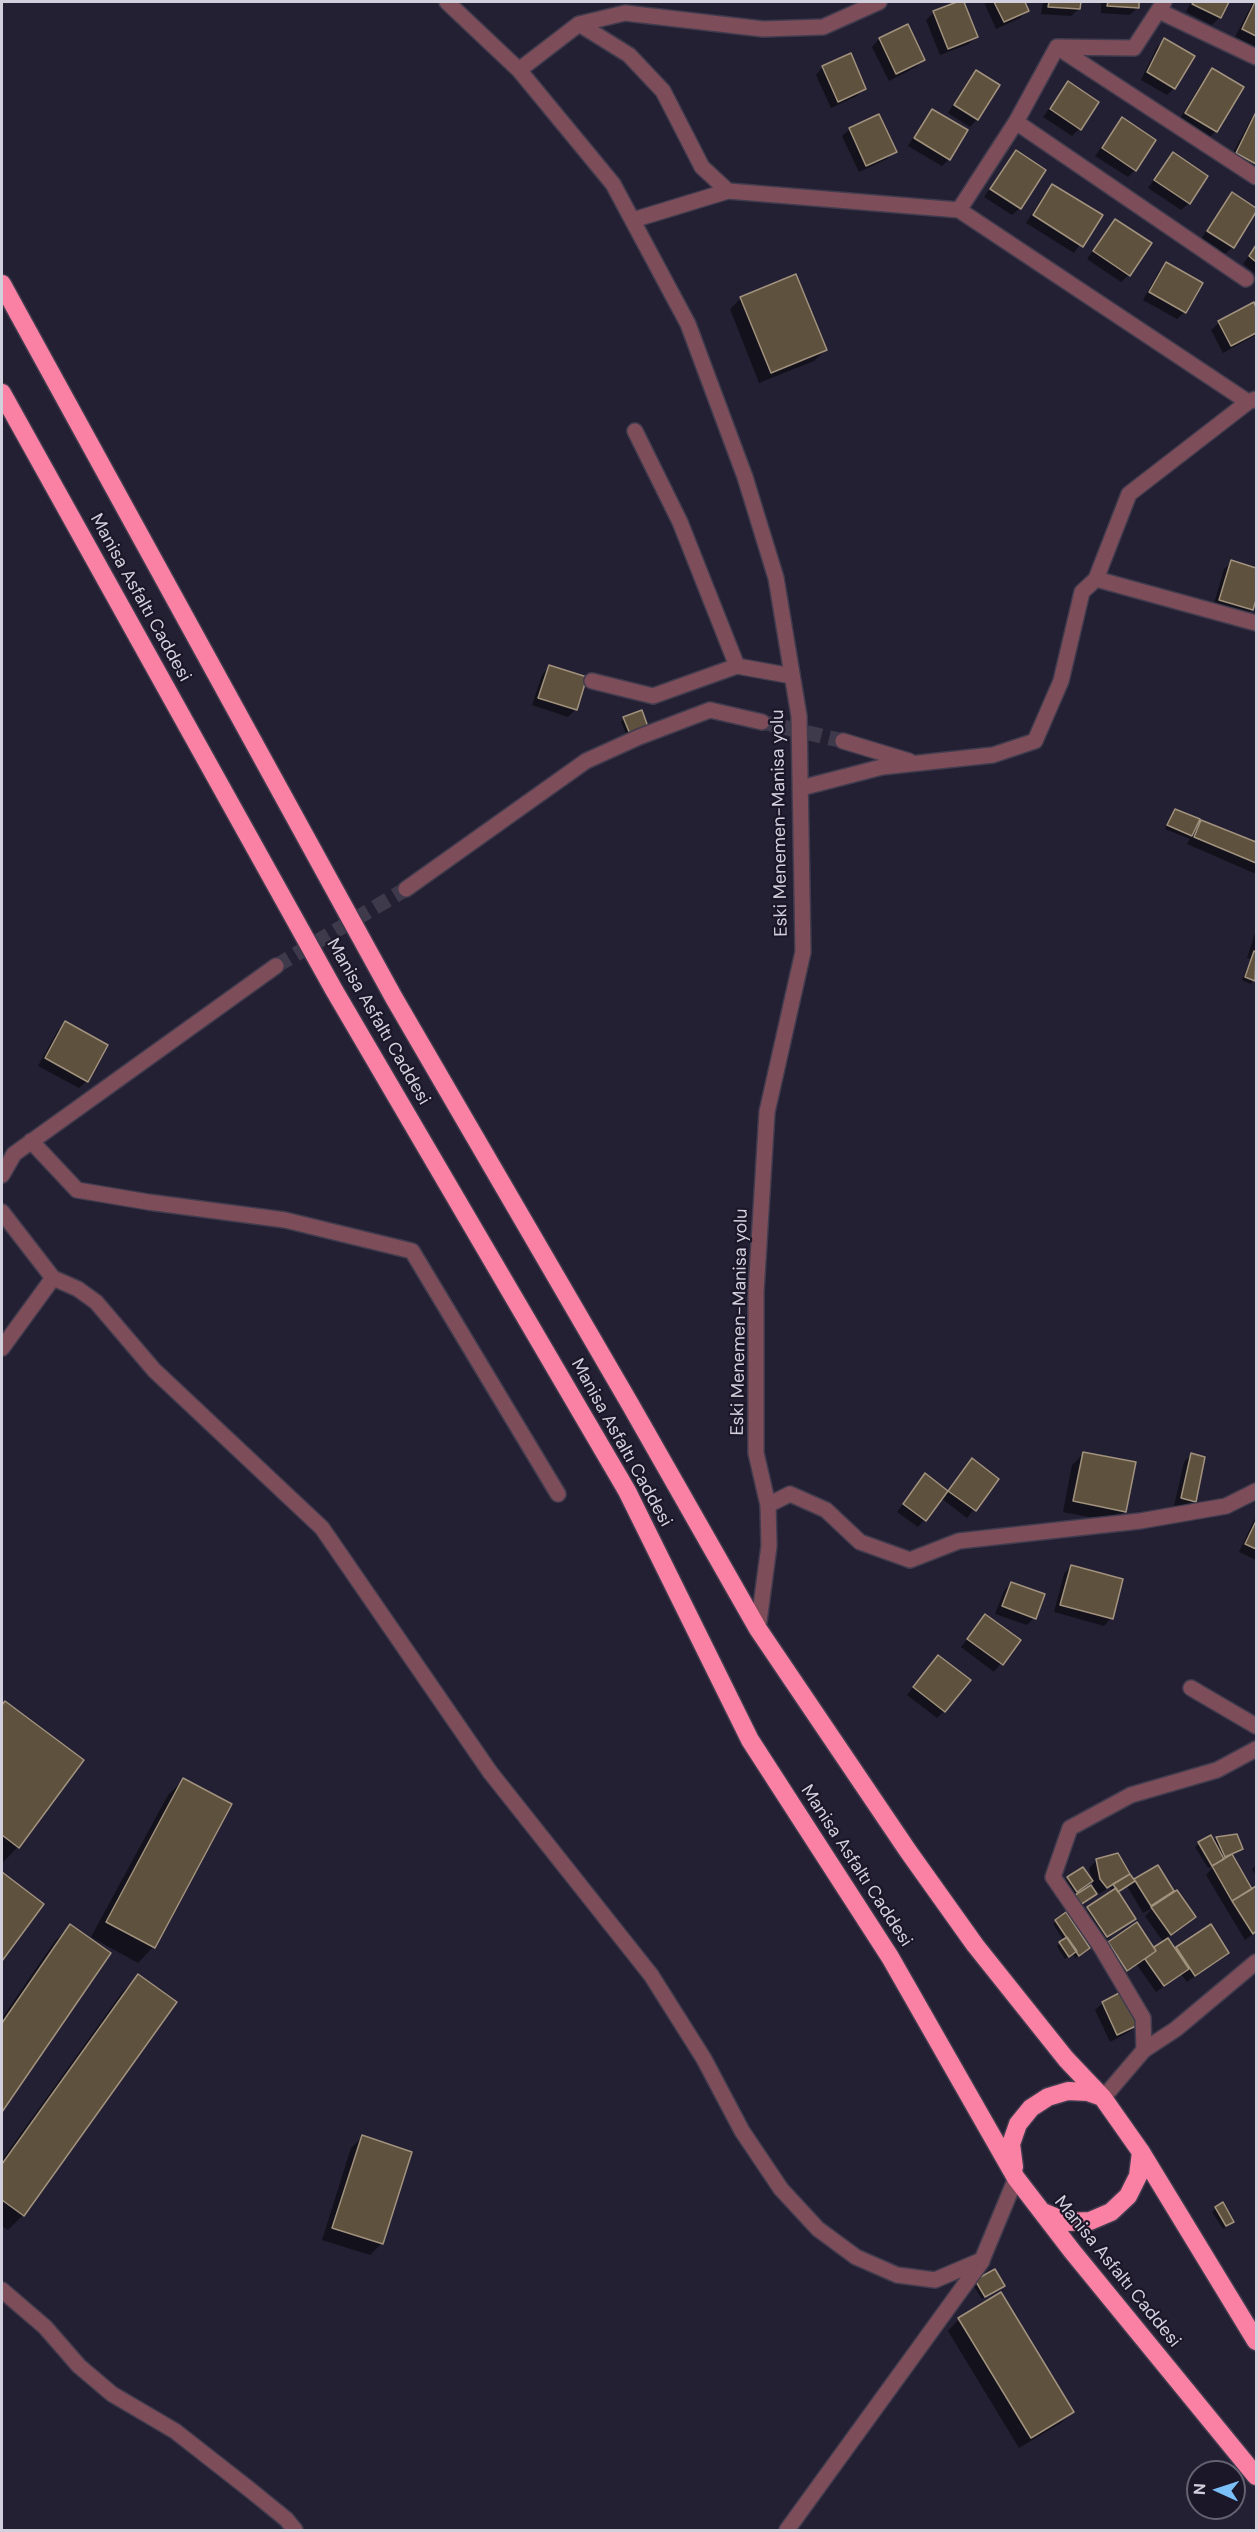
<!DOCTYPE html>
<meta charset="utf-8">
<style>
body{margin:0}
#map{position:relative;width:1258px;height:2532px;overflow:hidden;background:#242033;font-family:"DM Sans",sans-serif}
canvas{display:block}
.frame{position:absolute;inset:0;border:3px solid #d2d0dc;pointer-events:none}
.north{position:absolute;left:1186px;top:2460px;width:60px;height:60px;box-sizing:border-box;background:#1b1729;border:2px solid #646171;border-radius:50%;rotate:273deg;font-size:16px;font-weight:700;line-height:24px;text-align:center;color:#d2d0dc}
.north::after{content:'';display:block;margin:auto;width:21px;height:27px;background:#7abff8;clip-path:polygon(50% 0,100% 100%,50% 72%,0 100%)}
</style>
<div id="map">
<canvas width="1258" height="2532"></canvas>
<div class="frame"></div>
<div class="north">N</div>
</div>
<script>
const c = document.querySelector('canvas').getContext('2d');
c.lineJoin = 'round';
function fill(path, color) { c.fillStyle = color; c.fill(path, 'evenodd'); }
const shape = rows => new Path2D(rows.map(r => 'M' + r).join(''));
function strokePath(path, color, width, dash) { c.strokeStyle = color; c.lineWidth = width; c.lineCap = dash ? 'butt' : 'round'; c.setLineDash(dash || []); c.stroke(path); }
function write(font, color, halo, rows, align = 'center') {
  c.font = font + ' "DM Sans",sans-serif'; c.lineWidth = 4.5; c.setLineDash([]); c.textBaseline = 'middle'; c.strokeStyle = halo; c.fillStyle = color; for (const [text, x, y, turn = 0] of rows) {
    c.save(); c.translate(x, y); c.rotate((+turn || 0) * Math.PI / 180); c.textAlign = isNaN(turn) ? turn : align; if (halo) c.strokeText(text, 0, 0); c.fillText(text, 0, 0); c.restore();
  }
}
fill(shape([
 [962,2,976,36,969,44,940,55,926,20,934,12],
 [984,2,1023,2,1027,11,1020,18,996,29],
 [1043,2,1079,2,1079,9,1071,16,1041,14],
 [1101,2,1138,2,1138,7,1130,15,1101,13],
 [1191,2,1228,2,1220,17,1212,25,1186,12],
 [1253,2,1256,2,1256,47,1235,37],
 [907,26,924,59,916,67,889,81,872,47,879,39],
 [1164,40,1174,88,1167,95,1141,80,1157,47],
 [823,67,864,89,857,96,831,108,816,75],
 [1212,70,1216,131,1209,138,1179,120,1205,77],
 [976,72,977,119,970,127,948,113,969,79],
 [1068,83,1079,129,1072,136,1043,117],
 [932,111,949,159,942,166,908,146,925,118],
 [1256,113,1256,174,1229,160,1251,119],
 [1122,119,1135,170,1128,177,1095,156],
 [850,129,895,151,887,159,859,172,842,136],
 [1016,152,1020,208,1012,215,984,197],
 [1173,154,1189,203,1181,210,1148,188],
 [1052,186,1100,216,1074,253,1026,223,1045,193],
 [1232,194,1256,209,1233,247,1225,254,1201,239,1225,201],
 [1115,221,1129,275,1121,282,1087,259],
 [1256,245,1256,274,1243,264],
 [1166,264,1185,312,1177,319,1143,300,1159,271],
 [741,298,825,350,814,361,759,383,730,309],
 [1253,305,1256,311,1256,335,1223,353,1211,330,1219,323],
 [1232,562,1256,569,1256,594,1252,609,1245,617,1213,607,1224,569],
 [549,667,576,709,568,717,532,705,542,675],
 [624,718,646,727,627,736,621,722],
 [1175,810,1194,829,1201,822,1256,844,1256,874,1187,844,1190,839,1165,829],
 [1256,930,1256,974,1251,984,1242,980,1251,959,1247,958],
 [65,1023,87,1081,79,1088,38,1066,58,1030],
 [1084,1453,1125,1511,1114,1522,1063,1512,1072,1465],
 [1191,1455,1194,1501,1187,1508,1174,1506,1184,1462],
 [972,1460,997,1479,967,1518,941,1498,918,1527,897,1512,918,1483,947,1492],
 [1256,1516,1256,1560,1239,1552],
 [1071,1566,1111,1618,1104,1626,1054,1612,1064,1574],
 [1011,1583,1034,1618,1027,1625,995,1614,1004,1591],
 [986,1616,1019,1641,994,1672,961,1647],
 [931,1664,944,1711,937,1718,907,1695],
 [5,1703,18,1847,3,1862,2,1706],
 [183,1780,230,1805,153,1947,138,1963,91,1937,168,1795],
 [1236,1836,1242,1849,1231,1856,1251,1891,1256,1888,1256,1932,1245,1940,1206,1875,1214,1866,1208,1868,1195,1847,1210,1837,1213,1842,1216,1838],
 [1117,1855,1133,1882,1157,1867,1174,1893,1194,1917,1166,1938,1174,1950,1177,1948,1227,1953,1187,1982,1181,1974,1156,1992,1137,1965,1119,1977,1102,1951,1109,1943,1154,1950,1164,1943,1145,1916,1153,1908,1143,1913,1127,1886,1117,1892,1134,1919,1100,1944,1081,1915,1113,1892,1110,1887,1099,1894,1093,1887,1076,1907,1065,1882,1068,1878,1091,1881,1083,1890,1093,1885,1089,1868,1097,1860],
 [1256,1865,1256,1876,1252,1869],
 [2,1873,42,1904,2,1958],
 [1056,1921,1085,1951,1075,1958,1073,1953,1065,1959,1057,1946,1064,1941,1053,1924],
 [70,1926,109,1953,2,2109,2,2018,55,1941],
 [138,1976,175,2003,23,2215,8,2230,2,2226,2,2160,123,1991],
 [1103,2003,1136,2025,1129,2032,1110,2042,1095,2010],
 [362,2137,410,2153,381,2244,370,2255,322,2240,351,2148],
 [1216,2208,1232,2222,1223,2229,1212,2212],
 [976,2281,999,2289,982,2299,973,2285],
 [959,2319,1072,2412,1061,2423,1019,2448,948,2331]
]), '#0007');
const building = shape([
 [957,2,964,2,978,37,948,49,933,11,957,2],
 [994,2,1025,2,1029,11,1004,22,994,2],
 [1049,2,1081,2,1080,9,1048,7,1049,2],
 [1108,2,1139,2,1139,8,1107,6,1108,2],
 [1194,2,1229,2,1221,18,1192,4,1194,2],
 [1255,2,1256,2,1256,36,1242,29,1255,2],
 [908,24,925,60,896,74,879,38,908,24],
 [1164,38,1195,56,1175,89,1147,72,1164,38],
 [851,53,866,89,838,102,822,66,851,53],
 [1212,68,1244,87,1217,132,1185,113,1212,68],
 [976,70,1000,85,978,120,954,105,976,70],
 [1068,81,1099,102,1081,130,1050,109,1068,81],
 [932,109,968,130,950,160,914,138,932,109],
 [1256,112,1256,164,1236,153,1256,112],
 [879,114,897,152,866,166,849,128,879,114],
 [1122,117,1156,140,1136,171,1102,148,1122,117],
 [1016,150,1046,170,1021,209,990,189,1016,150],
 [1173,152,1208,176,1190,204,1154,180,1173,152],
 [1052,184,1103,215,1083,247,1033,215,1052,184],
 [1232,192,1256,208,1256,212,1234,248,1207,231,1232,192],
 [1115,219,1152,243,1130,276,1093,251,1115,219],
 [1256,245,1256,262,1249,256,1256,245],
 [1166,262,1203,283,1186,313,1149,292,1166,262],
 [796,274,827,350,771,373,740,297,796,274],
 [1254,302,1256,308,1256,333,1231,346,1218,321,1254,302],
 [1231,560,1256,568,1256,600,1253,610,1219,600,1231,560],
 [549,665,587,677,577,710,538,698,549,665],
 [642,710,648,727,630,734,623,717,642,710],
 [1175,809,1200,819,1192,836,1167,825,1175,809],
 [1201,820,1256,842,1256,863,1194,837,1201,820],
 [1254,951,1256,952,1255,981,1245,977,1254,951],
 [65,1021,108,1045,88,1082,45,1058,65,1021],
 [1083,1452,1136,1462,1126,1512,1073,1501,1083,1452],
 [1191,1453,1205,1457,1196,1502,1181,1498,1191,1453],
 [972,1458,999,1479,976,1511,948,1491,972,1458],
 [925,1473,948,1491,926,1521,903,1504,925,1473],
 [1256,1521,1256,1549,1245,1544,1256,1521],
 [1071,1565,1123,1579,1113,1619,1060,1605,1071,1565],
 [1011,1582,1045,1594,1036,1619,1002,1606,1011,1582],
 [985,1614,1021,1640,1003,1665,967,1639,985,1614],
 [938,1655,971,1680,945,1712,913,1687,938,1655],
 [5,1701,84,1760,19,1848,2,1835,2,1705,5,1701],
 [183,1778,232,1804,155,1948,106,1922,183,1778],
 [1237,1834,1243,1849,1225,1857,1216,1837,1237,1834],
 [1211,1835,1224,1859,1212,1866,1198,1842,1211,1835],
 [1118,1853,1130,1874,1107,1888,1100,1879,1096,1859,1118,1853],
 [1232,1854,1252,1889,1232,1901,1212,1866,1232,1854],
 [1158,1865,1174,1891,1151,1906,1134,1879,1158,1865],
 [1083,1867,1093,1881,1077,1892,1067,1877,1083,1867],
 [2,1872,44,1904,2,1961,2,1872],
 [1130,1874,1135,1881,1118,1892,1113,1884,1130,1874],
 [1091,1885,1097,1894,1080,1905,1072,1897,1091,1885],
 [1256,1886,1256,1931,1253,1934,1232,1901,1256,1886],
 [1116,1888,1136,1919,1107,1937,1087,1907,1116,1888],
 [1177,1890,1196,1917,1171,1935,1151,1907,1177,1890],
 [1066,1912,1090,1948,1079,1956,1055,1920,1066,1912],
 [1137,1922,1156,1951,1127,1971,1108,1942,1137,1922],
 [70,1924,111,1953,2,2112,2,2023,70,1924],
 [1211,1924,1229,1953,1195,1976,1176,1947,1211,1924],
 [1067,1937,1077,1951,1069,1957,1059,1942,1067,1937],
 [1168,1938,1189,1969,1164,1986,1145,1959,1156,1951,1154,1947,1168,1938],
 [138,1974,177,2002,24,2216,2,2200,2,2164,138,1974],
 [1121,1992,1138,2025,1117,2035,1102,2002,1121,1992],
 [362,2135,412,2152,383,2244,332,2228,362,2135],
 [1223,2202,1234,2222,1226,2226,1215,2207,1223,2202],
 [995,2269,1005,2286,985,2297,975,2280,995,2269],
 [1001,2292,1074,2412,1031,2438,958,2318,1001,2292]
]);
fill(building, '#5e513e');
strokePath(building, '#a1927e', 1.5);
strokePath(shape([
 [762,722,843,741],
 [276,966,406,889]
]), '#3e3a4c', 15, [15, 8]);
const minor = shape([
 [447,2,519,70,613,184,688,324,745,477,776,578,799,716,803,952,767,1112,756,1292,756,1453,768,1505,769,1546,758,1629],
 [1159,11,1256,57],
 [579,24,629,55,663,91,702,167,728,191,959,210,1248,402],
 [1057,47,1256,177],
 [519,70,579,24,625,13,763,29,823,27,879,2],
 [1016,122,1246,279],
 [959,210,1016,122,1057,47,1134,48,1164,2],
 [633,220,728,191],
 [635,431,680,522,737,666,792,676],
 [1096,579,1256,623],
 [592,681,653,696,737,666],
 [843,741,909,761],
 [801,788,882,767,993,755,1035,741,1061,681,1082,592,1096,579,1129,494,1248,402,1256,399],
 [406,889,586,761,639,737,710,710,762,722],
 [31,1141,77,1190,148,1202,285,1220,412,1251,558,1494],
 [2,1175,14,1154,276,966],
 [2,1212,53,1278,78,1289,96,1302,154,1370,322,1528,490,1772,651,1975,704,2059,742,2131,781,2189,818,2229,856,2257,897,2275,935,2280,982,2260,1016,2178],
 [2,1348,53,1278],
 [768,1505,790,1494,826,1510,860,1542,910,1560,959,1541,1140,1521,1226,1506,1256,1491],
 [1191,1688,1256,1726],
 [1144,2050,1143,2018,1101,1947,1053,1877,1070,1828,1131,1795,1217,1770,1256,1749],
 [1103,2098,1144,2050,1176,2029,1256,1962],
 [2,2290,45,2327,79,2366,112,2394,175,2431,249,2489,286,2519,295,2530],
 [787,2530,982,2261]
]);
const highway = shape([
 [2,284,394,998,630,1404,758,1629,908,1851,975,1945,1066,2059,1103,2098,1141,2152,1256,2341],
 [2,393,334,990,627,1491,750,1740,890,1957,1016,2178,1072,2251,1256,2476],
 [1014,2167,1011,2144,1018,2124,1031,2108,1048,2097,1068,2091,1088,2092,1102,2097],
 [1043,2212,1067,2222,1090,2221,1111,2212,1128,2196,1138,2176,1141,2152]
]);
strokePath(minor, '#403c4e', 18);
strokePath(highway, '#403c4e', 21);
strokePath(minor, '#7d4d59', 15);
strokePath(highway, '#fa81a3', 18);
write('18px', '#d2d0dc', '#1b1729', [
 ["Manisa Asfaltı Caddesi",140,598,61],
 ["Eski Menemen-Manisa yolu",780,823,-91],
 ["Manisa Asfaltı Caddesi",378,1022,60],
 ["Eski Menemen-Manisa yolu",740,1322,-89],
 ["Manisa Asfaltı Caddesi",621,1443,61],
 ["Manisa Asfaltı Caddesi",856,1866,57],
 ["Manisa Asfaltı Caddesi",1117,2272,51]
]);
</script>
